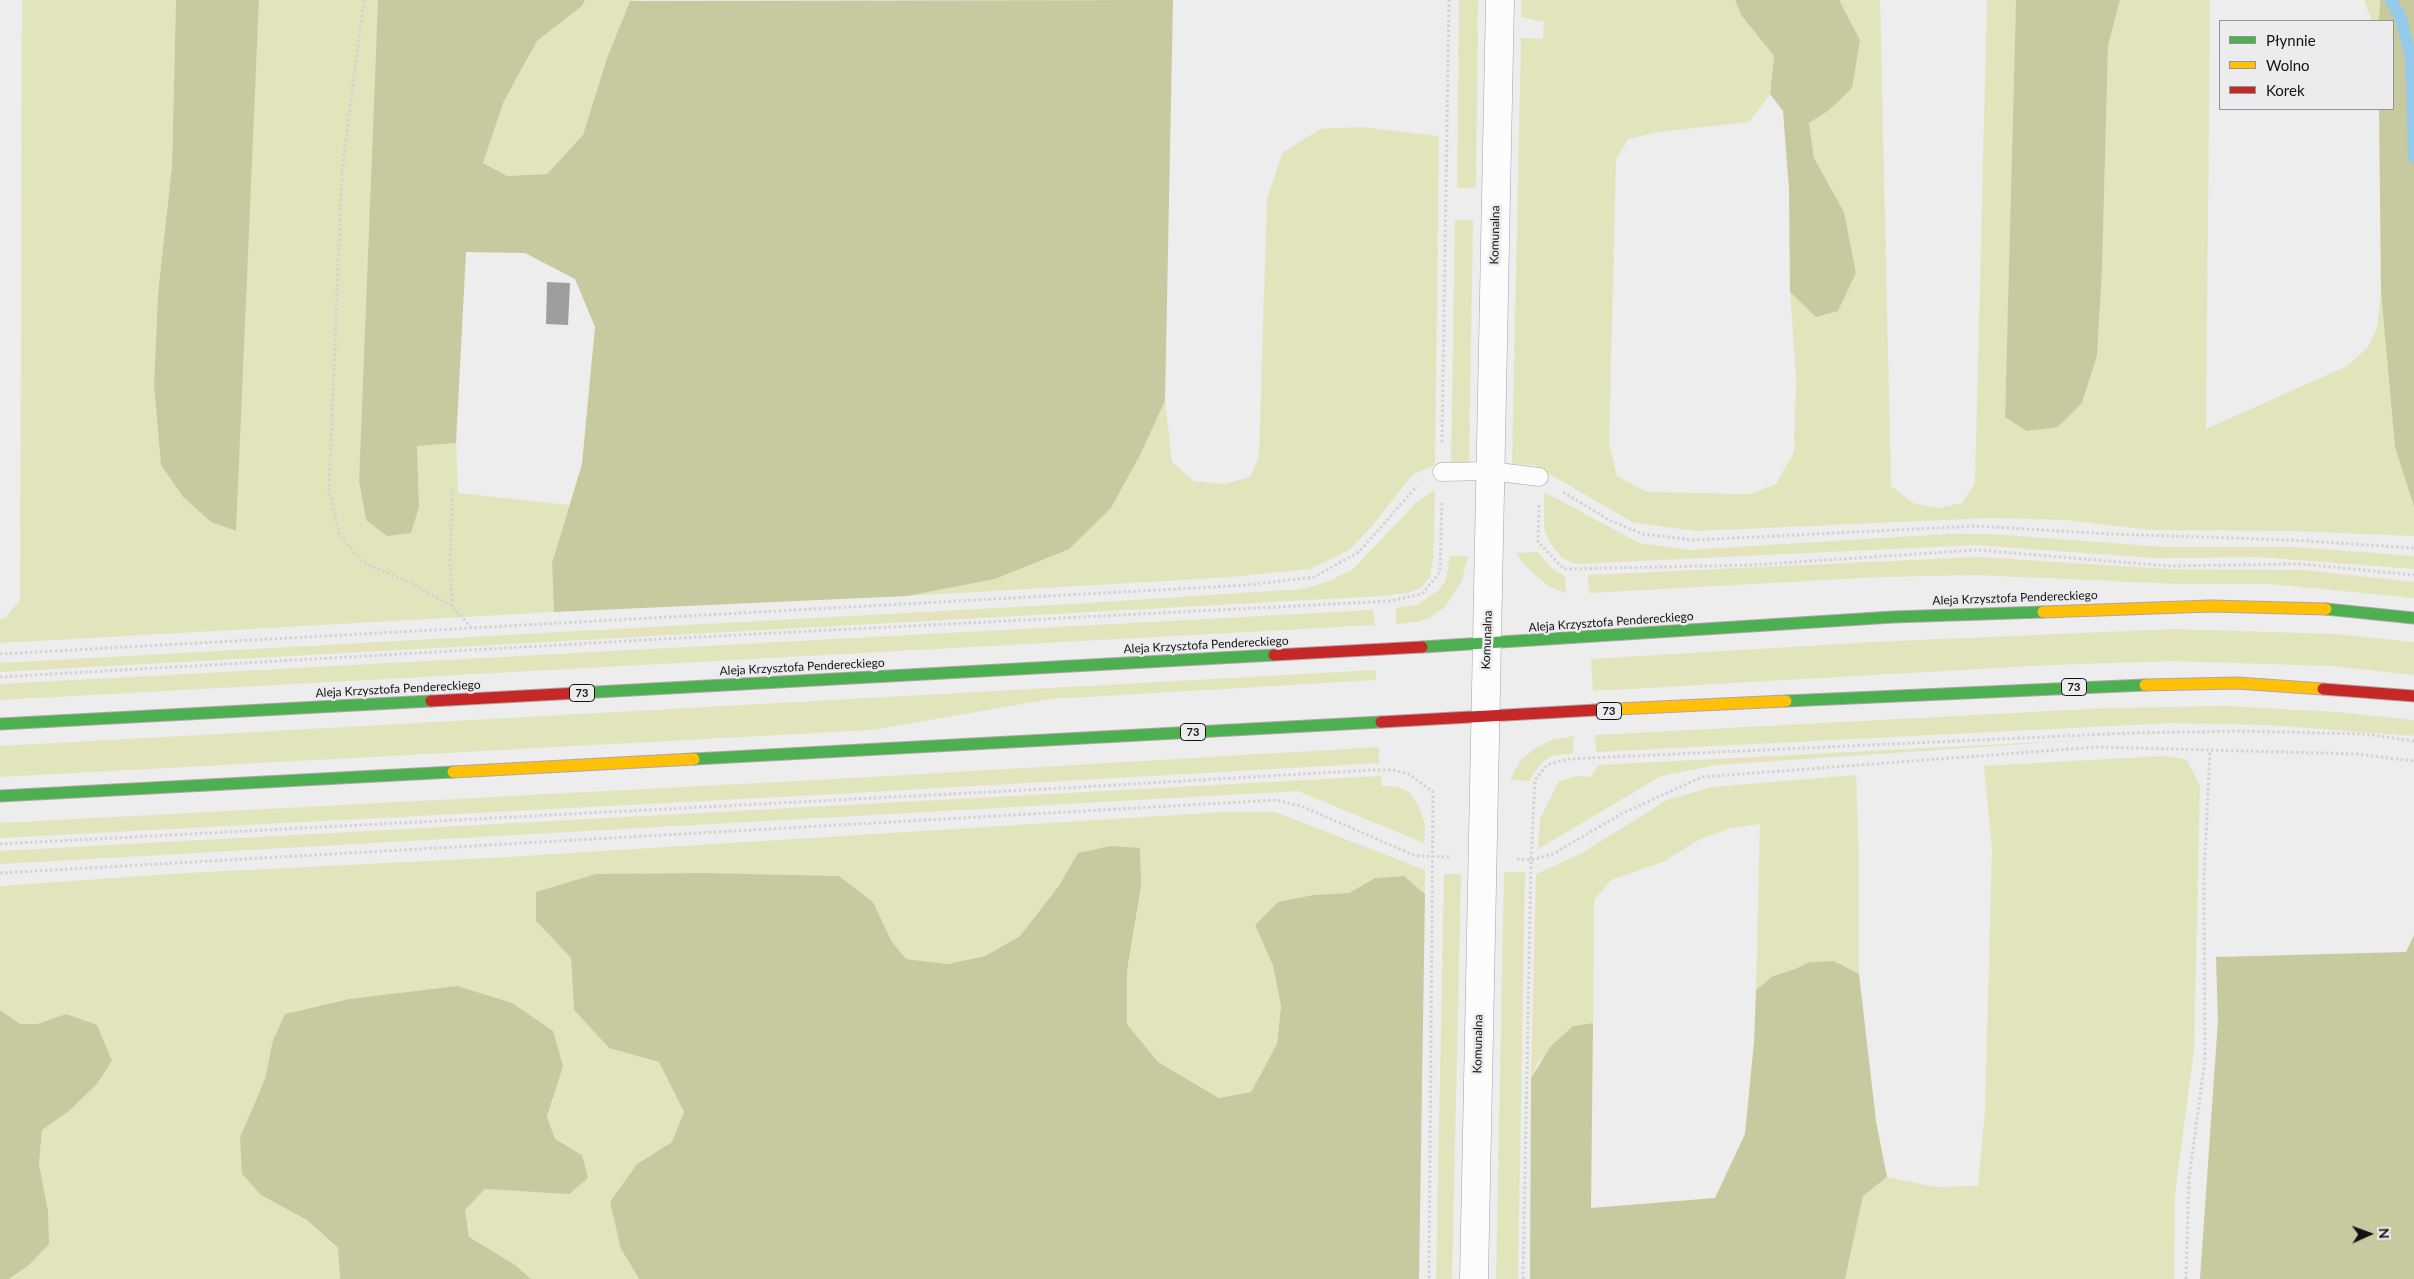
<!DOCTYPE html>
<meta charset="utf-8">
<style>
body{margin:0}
#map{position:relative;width:2414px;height:1279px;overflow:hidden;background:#ededed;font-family:Lato,sans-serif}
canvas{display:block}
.legend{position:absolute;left:2219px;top:20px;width:175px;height:90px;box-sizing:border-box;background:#ececee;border:1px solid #959596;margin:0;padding:6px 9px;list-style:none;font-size:15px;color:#121213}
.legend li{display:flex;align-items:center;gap:10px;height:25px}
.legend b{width:25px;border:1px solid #959596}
.north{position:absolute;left:2344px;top:1209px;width:50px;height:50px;-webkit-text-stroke:4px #ececee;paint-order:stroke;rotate:88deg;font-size:14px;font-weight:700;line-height:20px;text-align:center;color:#121213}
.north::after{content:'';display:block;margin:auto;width:18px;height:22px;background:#121213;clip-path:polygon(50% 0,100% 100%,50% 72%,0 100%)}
</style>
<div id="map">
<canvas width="2414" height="1279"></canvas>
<ul class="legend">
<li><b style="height:6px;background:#4caf50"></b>Płynnie</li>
<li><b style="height:6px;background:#ffc107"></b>Wolno</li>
<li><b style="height:6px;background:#c62828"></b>Korek</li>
</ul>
<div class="north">N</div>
</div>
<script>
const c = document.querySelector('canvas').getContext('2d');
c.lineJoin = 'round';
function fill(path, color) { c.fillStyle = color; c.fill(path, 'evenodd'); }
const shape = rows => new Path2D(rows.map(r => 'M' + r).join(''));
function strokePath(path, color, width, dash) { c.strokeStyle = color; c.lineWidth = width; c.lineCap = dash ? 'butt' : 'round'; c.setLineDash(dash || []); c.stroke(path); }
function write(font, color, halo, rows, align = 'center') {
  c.font = font + ' Lato,sans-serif'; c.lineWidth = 5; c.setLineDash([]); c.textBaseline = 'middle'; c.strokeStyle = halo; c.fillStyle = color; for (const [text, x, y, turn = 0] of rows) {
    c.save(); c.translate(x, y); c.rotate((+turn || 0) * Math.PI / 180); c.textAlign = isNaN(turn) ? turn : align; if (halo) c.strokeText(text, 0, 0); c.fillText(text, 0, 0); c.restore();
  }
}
fill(shape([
 [22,0,176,0,172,166,158,293,154,385,161,465,183,497,211,522,235,531,259,0,378,0,359,481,366,520,419,507,417,446,456,443,458,493,569,505,552,563,554,612,0,643,0,619,5,618,20,600],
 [585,0,638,0,630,1,607,58,583,135,547,174,507,176,483,163,504,101,537,41,582,6],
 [1459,0,1478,0,1476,188,1457,188],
 [1521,0,1735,0,1741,15,1774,56,1770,94,1749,122,1658,132,1628,139,1616,160,1609,443,1617,476,1647,492,1750,494,1776,484,1794,452,1796,377,1790,292,1816,317,1838,311,1856,273,1844,212,1814,158,1809,123,1828,111,1860,40,1839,0,1880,0,1891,486,1913,503,1939,508,1962,503,1975,483,1987,0,2016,0,2005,417,2058,427,2082,403,2097,357,2102,271,2108,46,2120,0,2210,0,2206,429,2347,366,2368,347,2377,328,2381,292,2395,447,2414,507,2414,536,2294,531,2152,530,2065,520,1990,518,1696,531,1634,523,1534,465,1512,464,1521,38,1543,39,1544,22,1521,17],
 [2364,0,2380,0,2379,21,2372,21],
 [1360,127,1439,136,1435,465,1413,474,1372,526,1349,550,1310,569,1232,577,907,596,995,579,1142,451,1165,401,1172,462,1194,481,1225,484,1250,477,1259,456,1267,200,1282,153,1320,129],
 [1455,220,1473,220,1469,463,1451,463],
 [1435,490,1433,558,1430,577,1422,587,1408,593,1381,596,0,672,0,663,1087,603,1303,589,1329,581,1353,569,1418,501],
 [1544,492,1639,543,1689,550,1947,534,1990,534,2165,547,2293,547,2414,556,2414,569,2258,557,2155,558,1975,545,1575,564,1562,558,1549,541,1544,529],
 [1538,552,1550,567,1565,577,1566,593,1550,587,1533,573,1522,562,1517,553],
 [1450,556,1468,556,1462,580,1445,607,1429,618,1417,622,1396,624,1396,608,1417,605,1439,590,1446,580],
 [1979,557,2167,569,2303,570,2414,582,2414,598,2270,584,2180,584,1977,575,1881,577,1589,593,1588,575],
 [1373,610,1375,625,0,700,0,684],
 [2174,629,2335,634,2414,642,2414,675,2332,666,2173,661,2049,665,1593,691,1591,659,1873,642],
 [1376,670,1376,680,1051,699,872,730,0,777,0,746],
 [2227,706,2337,712,2414,720,2414,736,2268,725,2170,723,1596,752,1595,735,2107,708],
 [1574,736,1573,753,1552,756,1540,764,1529,781,1510,780,1520,761,1534,749,1551,740],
 [2083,740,1717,765,1661,776,1538,849,1540,819,1559,781,1578,776,1591,777,1598,765],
 [1379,747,1379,763,816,795,0,838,0,823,853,778],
 [2162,756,2186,759,2200,785,2194,1050,2175,1194,2174,1279,1845,1279,1863,1196,1887,1177,1935,1187,1978,1186,1985,1110,1992,850,1984,766],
 [1856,775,1859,864,1859,974,1834,961,1810,962,1795,969,1773,976,1756,990,1760,824,1730,828,1696,841,1665,861,1611,880,1594,900,1593,1023,1573,1026,1537,1064,1531,1078,1536,874,1582,853,1667,800,1712,787],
 [1381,776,1382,786,1399,787,1409,792,1419,807,1425,825,1424,843,1298,791,0,864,0,851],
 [1225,812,1275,812,1425,870,1425,894,1404,876,1375,878,1349,893,1313,895,1278,902,1255,925,1273,966,1281,1006,1277,1044,1251,1092,1219,1098,1158,1062,1127,1024,1127,970,1078,853,1058,887,1020,936,985,956,948,964,906,959,892,942,873,902,839,876,703,873,596,874,536,921,571,958,574,1010,609,1048,659,1062,684,1112,672,1142,637,1164,621,1249,639,1279,531,1279,514,1265,469,1237,465,1210,485,1189,524,1191,582,1155,555,1139,547,1117,554,1098,457,986,349,999,285,1014,273,1040,265,1079,240,1137,261,1195,307,1220,338,1249,340,1279,9,1279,29,1265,48,1211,39,1164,42,1130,69,1111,97,1084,112,1061,66,1014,37,1024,20,1024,0,1010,0,886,186,873,508,857],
 [1504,872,1525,872,1518,1279,1496,1279],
 [1444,874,1461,874,1452,1279,1436,1279]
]), '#e2e4bc');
fill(shape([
 [176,0,259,0,236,531,211,522,183,497,161,465,154,385,158,293,172,166],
 [378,0,585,0,582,6,537,41,504,101,483,163,507,176,547,174,583,135,607,58,630,1,1173,0,1165,401,1142,451,1111,508,1069,549,995,579,907,596,554,612,552,563,582,464,595,327,575,279,525,253,466,252,456,443,417,446,419,507,411,533,387,536,366,520,359,481],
 [1735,0,1839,0,1860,40,1852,88,1828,111,1809,123,1814,158,1844,212,1856,273,1838,311,1816,317,1790,292,1789,189,1783,111,1770,94,1774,56,1741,15],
 [2016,0,2120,0,2108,46,2102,271,2097,356,2082,403,2058,427,2027,431,2005,417],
 [2380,0,2414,0,2414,507,2395,447,2381,292,2379,109,2393,109,2393,21,2379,21],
 [1111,846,1140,848,1141,886,1127,970,1127,1024,1158,1062,1219,1098,1251,1092,1277,1044,1281,1006,1273,966,1255,925,1278,902,1313,895,1349,893,1375,878,1404,876,1425,894,1419,1279,639,1279,621,1249,610,1202,637,1164,672,1142,684,1112,659,1062,609,1048,574,1010,571,958,536,921,536,892,596,874,703,873,839,876,873,902,892,942,906,959,948,964,985,956,1020,936,1058,887,1078,853],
 [2414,935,2414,1279,2200,1279,2218,1020,2216,957,2406,952],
 [1834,961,1859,974,1876,1121,1887,1177,1863,1196,1845,1279,1530,1279,1531,1078,1551,1046,1573,1026,1593,1023,1591,1208,1715,1198,1745,1134,1754,1042,1756,990,1773,976,1795,969,1810,962],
 [457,986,512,1003,553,1031,563,1066,547,1117,555,1139,582,1155,588,1178,569,1194,485,1189,465,1210,469,1237,515,1265,531,1279,340,1279,338,1248,307,1220,261,1195,242,1174,240,1137,265,1079,273,1040,285,1014,349,999],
 [0,1010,20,1024,37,1024,66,1014,97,1025,112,1061,97,1084,69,1111,42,1130,39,1164,48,1211,49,1244,29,1265,9,1279,0,1279]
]), '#c8c99f');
strokePath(shape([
 [2391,0,2401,19,2411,57,2414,157]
]), '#95cbea', 12);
fill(shape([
 [547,282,570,283,568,325,546,324]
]), '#9e9e9e');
const lane = shape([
 [1442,472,1490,471,1539,477]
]);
const street = shape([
 [1474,1279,1500,0]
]);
const fast = shape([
 [2326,609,2414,618],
 [1422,647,1893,617,2043,612],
 [578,693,1274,655],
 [1786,701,2145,685],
 [0,724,431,701],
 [694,759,1381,722],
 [0,796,453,772]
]);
const slow = shape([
 [2043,612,2211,606,2326,609],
 [2145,685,2237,683,2323,689],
 [1596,710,1786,701],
 [453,772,694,759]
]);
const jam = shape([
 [1274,655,1422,647],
 [2323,689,2414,696],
 [431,701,578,693],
 [1381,722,1596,710]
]);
strokePath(lane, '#a3a3a4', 19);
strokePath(street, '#a3a3a4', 29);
strokePath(fast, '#b4a4a7', 13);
strokePath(slow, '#b4a4a7', 13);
strokePath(jam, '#b4a4a7', 13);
strokePath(shape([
 [364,0,342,170,329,491,340,536,363,562,410,583,452,606,471,627],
 [1442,442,1449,0],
 [1563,492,1609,520,1643,534,1694,540,1976,526,2111,534,2292,540,2414,548],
 [1539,505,1538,542,1564,569,1752,565,1976,550,2168,566,2301,564,2414,575],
 [452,606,450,561,452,489],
 [0,654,1247,585,1314,577,1359,552,1417,486],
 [0,677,698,637,1390,601,1422,594,1440,572,1442,501],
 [0,844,1064,788,1370,770,1393,770,1409,774,1433,792,1429,1279],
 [1517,859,1531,860,1535,780,1547,765,1568,759,2129,733,2243,731,2365,734,2414,741],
 [0,873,1276,800,1301,806,1416,856,1449,857],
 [1523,1279,1531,860,1553,854,1621,814,1702,777,2096,747,2357,754,2414,761],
 [2186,1279,2189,1179,2205,1059,2204,877,2210,750]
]), '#d3d3d3', 3, [2.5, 2.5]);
strokePath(lane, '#fcfcfc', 18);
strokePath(street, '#fcfcfc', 28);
strokePath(fast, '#4caf50', 11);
strokePath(slow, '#ffc107', 11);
strokePath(jam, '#c62828', 11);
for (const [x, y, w] of [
 [2074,687,25],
 [582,693,25],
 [1609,711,25],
 [1193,732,25]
]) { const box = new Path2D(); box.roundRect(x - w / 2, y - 8.5, w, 17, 4); c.fillStyle = '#ececee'; c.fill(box); strokePath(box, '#121213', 1); }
write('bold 11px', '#121213', null, [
 ["73",2074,687],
 ["73",582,693],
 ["73",1609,711],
 ["73",1193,732]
]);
write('12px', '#121213', '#ececee', [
 ["Komunalna",1495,235,-89],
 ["Aleja Krzysztofa Pendereckiego",2015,598,-2],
 ["Aleja Krzysztofa Pendereckiego",1611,622,-4],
 ["Komunalna",1487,640,-88],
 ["Aleja Krzysztofa Pendereckiego",1206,645,-3],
 ["Aleja Krzysztofa Pendereckiego",802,667,-3],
 ["Aleja Krzysztofa Pendereckiego",398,689,-3],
 ["Komunalna",1478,1044,-89]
]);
</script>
